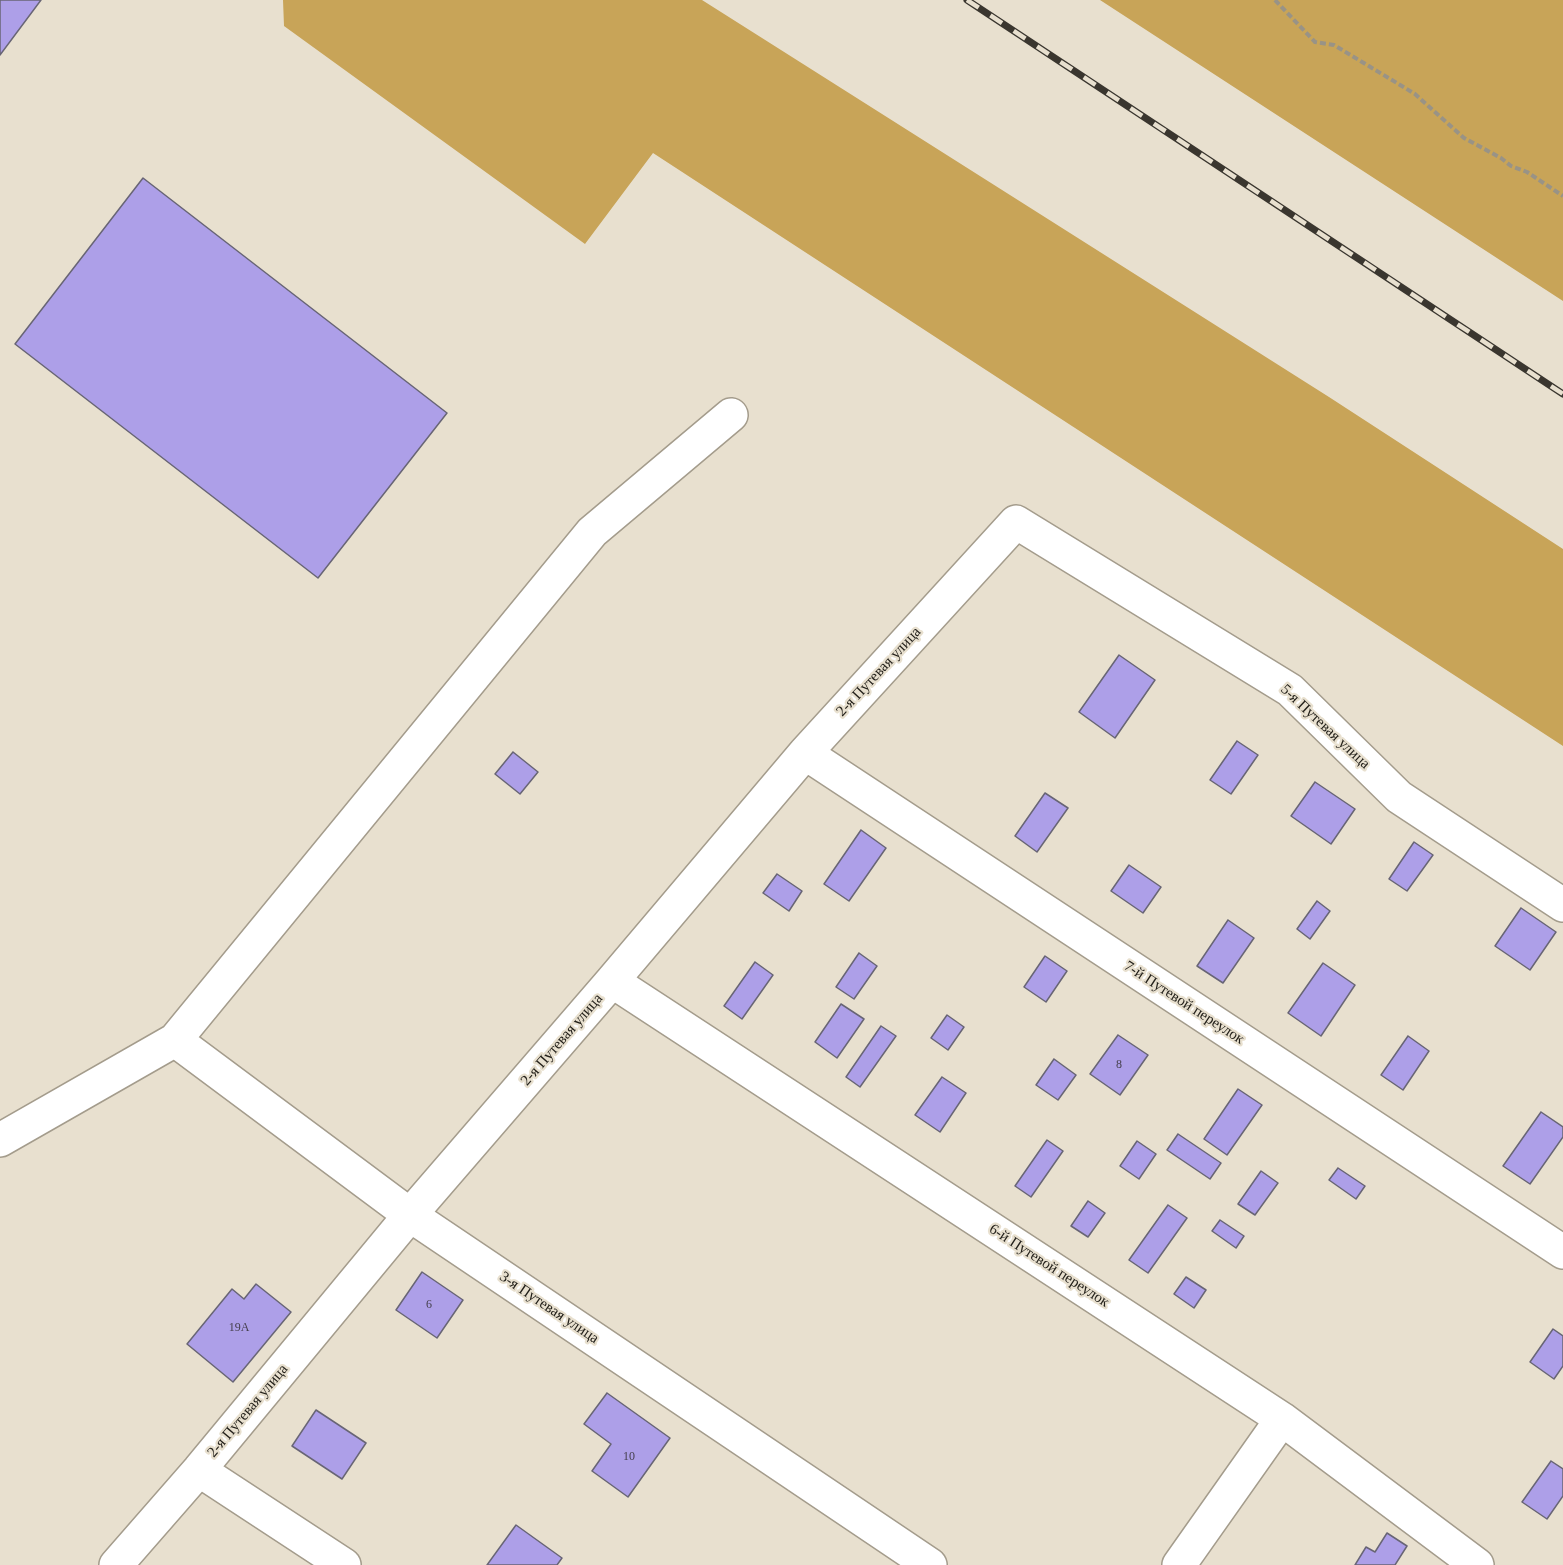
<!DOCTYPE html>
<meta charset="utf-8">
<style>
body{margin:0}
canvas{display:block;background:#e8e0cf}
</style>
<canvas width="1563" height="1565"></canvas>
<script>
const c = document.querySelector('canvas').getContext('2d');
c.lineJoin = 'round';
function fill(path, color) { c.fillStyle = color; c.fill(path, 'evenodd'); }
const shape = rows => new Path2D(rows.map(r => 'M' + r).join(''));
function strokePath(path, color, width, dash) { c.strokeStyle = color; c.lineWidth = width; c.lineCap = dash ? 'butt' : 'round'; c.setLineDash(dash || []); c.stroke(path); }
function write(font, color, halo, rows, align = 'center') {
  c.font = font + ' "Times New Roman",serif'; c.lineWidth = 4.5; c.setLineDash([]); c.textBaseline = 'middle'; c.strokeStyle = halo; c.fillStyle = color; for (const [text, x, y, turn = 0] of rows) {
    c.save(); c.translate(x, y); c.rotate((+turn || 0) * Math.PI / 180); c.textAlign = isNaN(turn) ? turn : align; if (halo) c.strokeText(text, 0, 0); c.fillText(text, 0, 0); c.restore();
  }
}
fill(shape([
 [283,0,702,0,1329,397,1563,549,1563,746,653,153,585,244,284,26],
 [1100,0,1563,0,1563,301]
]), '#c8a458');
const building = shape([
 [0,0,41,0,0,55,0,0],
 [143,178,447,413,318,578,15,344,143,178],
 [1119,655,1155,680,1115,738,1079,712,1119,655],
 [1237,741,1258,755,1231,794,1210,780,1237,741],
 [513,752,538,772,520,794,495,774,513,752],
 [1315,782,1355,809,1331,844,1291,816,1315,782],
 [1045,793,1068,808,1037,852,1015,836,1045,793],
 [861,830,886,848,849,901,824,884,861,830],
 [1414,842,1433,855,1407,891,1389,879,1414,842],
 [1129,865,1161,887,1143,913,1111,891,1129,865],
 [777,874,802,891,789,911,763,893,777,874],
 [1317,901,1330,911,1310,939,1297,929,1317,901],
 [1521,908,1556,932,1530,970,1495,946,1521,908],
 [1228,920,1254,938,1223,983,1197,966,1228,920],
 [859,953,877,966,854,999,836,987,859,953],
 [1045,956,1067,971,1046,1002,1024,987,1045,956],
 [755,962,773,975,742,1019,724,1006,755,962],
 [1323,963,1355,985,1321,1036,1288,1013,1323,963],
 [841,1004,864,1019,837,1058,815,1042,841,1004],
 [947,1015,964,1027,948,1050,931,1038,947,1015],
 [881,1026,896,1036,860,1087,846,1077,881,1026],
 [1118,1035,1148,1055,1120,1095,1090,1074,1118,1035],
 [1408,1036,1429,1051,1403,1090,1381,1075,1408,1036],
 [1054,1059,1076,1075,1058,1100,1036,1085,1054,1059],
 [942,1077,966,1093,940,1132,915,1115,942,1077],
 [1238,1089,1262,1105,1227,1155,1204,1139,1238,1089],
 [1541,1112,1563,1127,1563,1137,1530,1184,1503,1166,1541,1112],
 [1178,1134,1221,1163,1210,1179,1167,1150,1178,1134],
 [1047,1140,1063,1151,1031,1197,1015,1186,1047,1140],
 [1137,1141,1156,1154,1139,1179,1120,1166,1137,1141],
 [1338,1168,1365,1186,1356,1199,1329,1180,1338,1168],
 [1261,1171,1278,1183,1255,1215,1238,1204,1261,1171],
 [1088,1201,1105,1213,1088,1237,1071,1226,1088,1201],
 [1168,1205,1187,1218,1148,1273,1129,1260,1168,1205],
 [1220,1220,1244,1236,1236,1248,1212,1231,1220,1220],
 [422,1272,463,1300,437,1338,396,1310,422,1272],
 [1186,1277,1206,1290,1194,1308,1174,1294,1186,1277],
 [256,1284,291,1312,233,1382,187,1344,232,1289,244,1299,256,1284],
 [1553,1329,1563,1336,1563,1366,1554,1379,1530,1362,1553,1329],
 [607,1393,670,1438,628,1497,592,1471,611,1444,584,1424,607,1393],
 [316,1410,366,1443,342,1479,292,1446,316,1410],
 [1551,1461,1563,1469,1563,1496,1547,1519,1522,1502,1551,1461],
 [516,1525,562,1558,557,1565,487,1565,516,1525],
 [1387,1533,1407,1546,1395,1565,1355,1565,1366,1547,1375,1552,1387,1533]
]);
fill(building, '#ad9fe8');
strokePath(building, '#686575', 1.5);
const minor = shape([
 [805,753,1563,1252],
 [612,981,1282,1419,1477,1565],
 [175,1040,410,1215,930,1565],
 [0,1140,175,1040,592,532,731,415],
 [199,1470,344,1565],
 [116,1565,199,1470,410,1215,612,981,805,753,1016,522,1290,690,1399,797,1563,905],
 [1179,1565,1282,1419]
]);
strokePath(minor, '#a49c8c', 36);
strokePath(shape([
 [1275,0,1315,42,1334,45,1415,94,1464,138,1501,158,1511,166,1527,172,1563,196]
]), '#999386', 4, [6, 3]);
strokePath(minor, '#fff', 33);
const rail = shape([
 [967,0,1563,394]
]);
strokePath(rail, '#3a362f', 7);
strokePath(rail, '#e8e0cf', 4.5, [14]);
write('12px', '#46404e', null, [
 ["8",1119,1065],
 ["6",429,1305],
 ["19А",239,1328],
 ["10",629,1457]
]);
write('15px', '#23201a', '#e8e0cf', [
 ["2-я Путевая улица",879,672,-47],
 ["5-я Путевая улица",1325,727,43],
 ["7-й Путевой переулок",1184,1003,33],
 ["2-я Путевая улица",562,1040,-49],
 ["6-й Путевой переулок",1049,1266,33],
 ["3-я Путевая улица",549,1308,34],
 ["2-я Путевая улица",248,1411,-50]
]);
</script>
